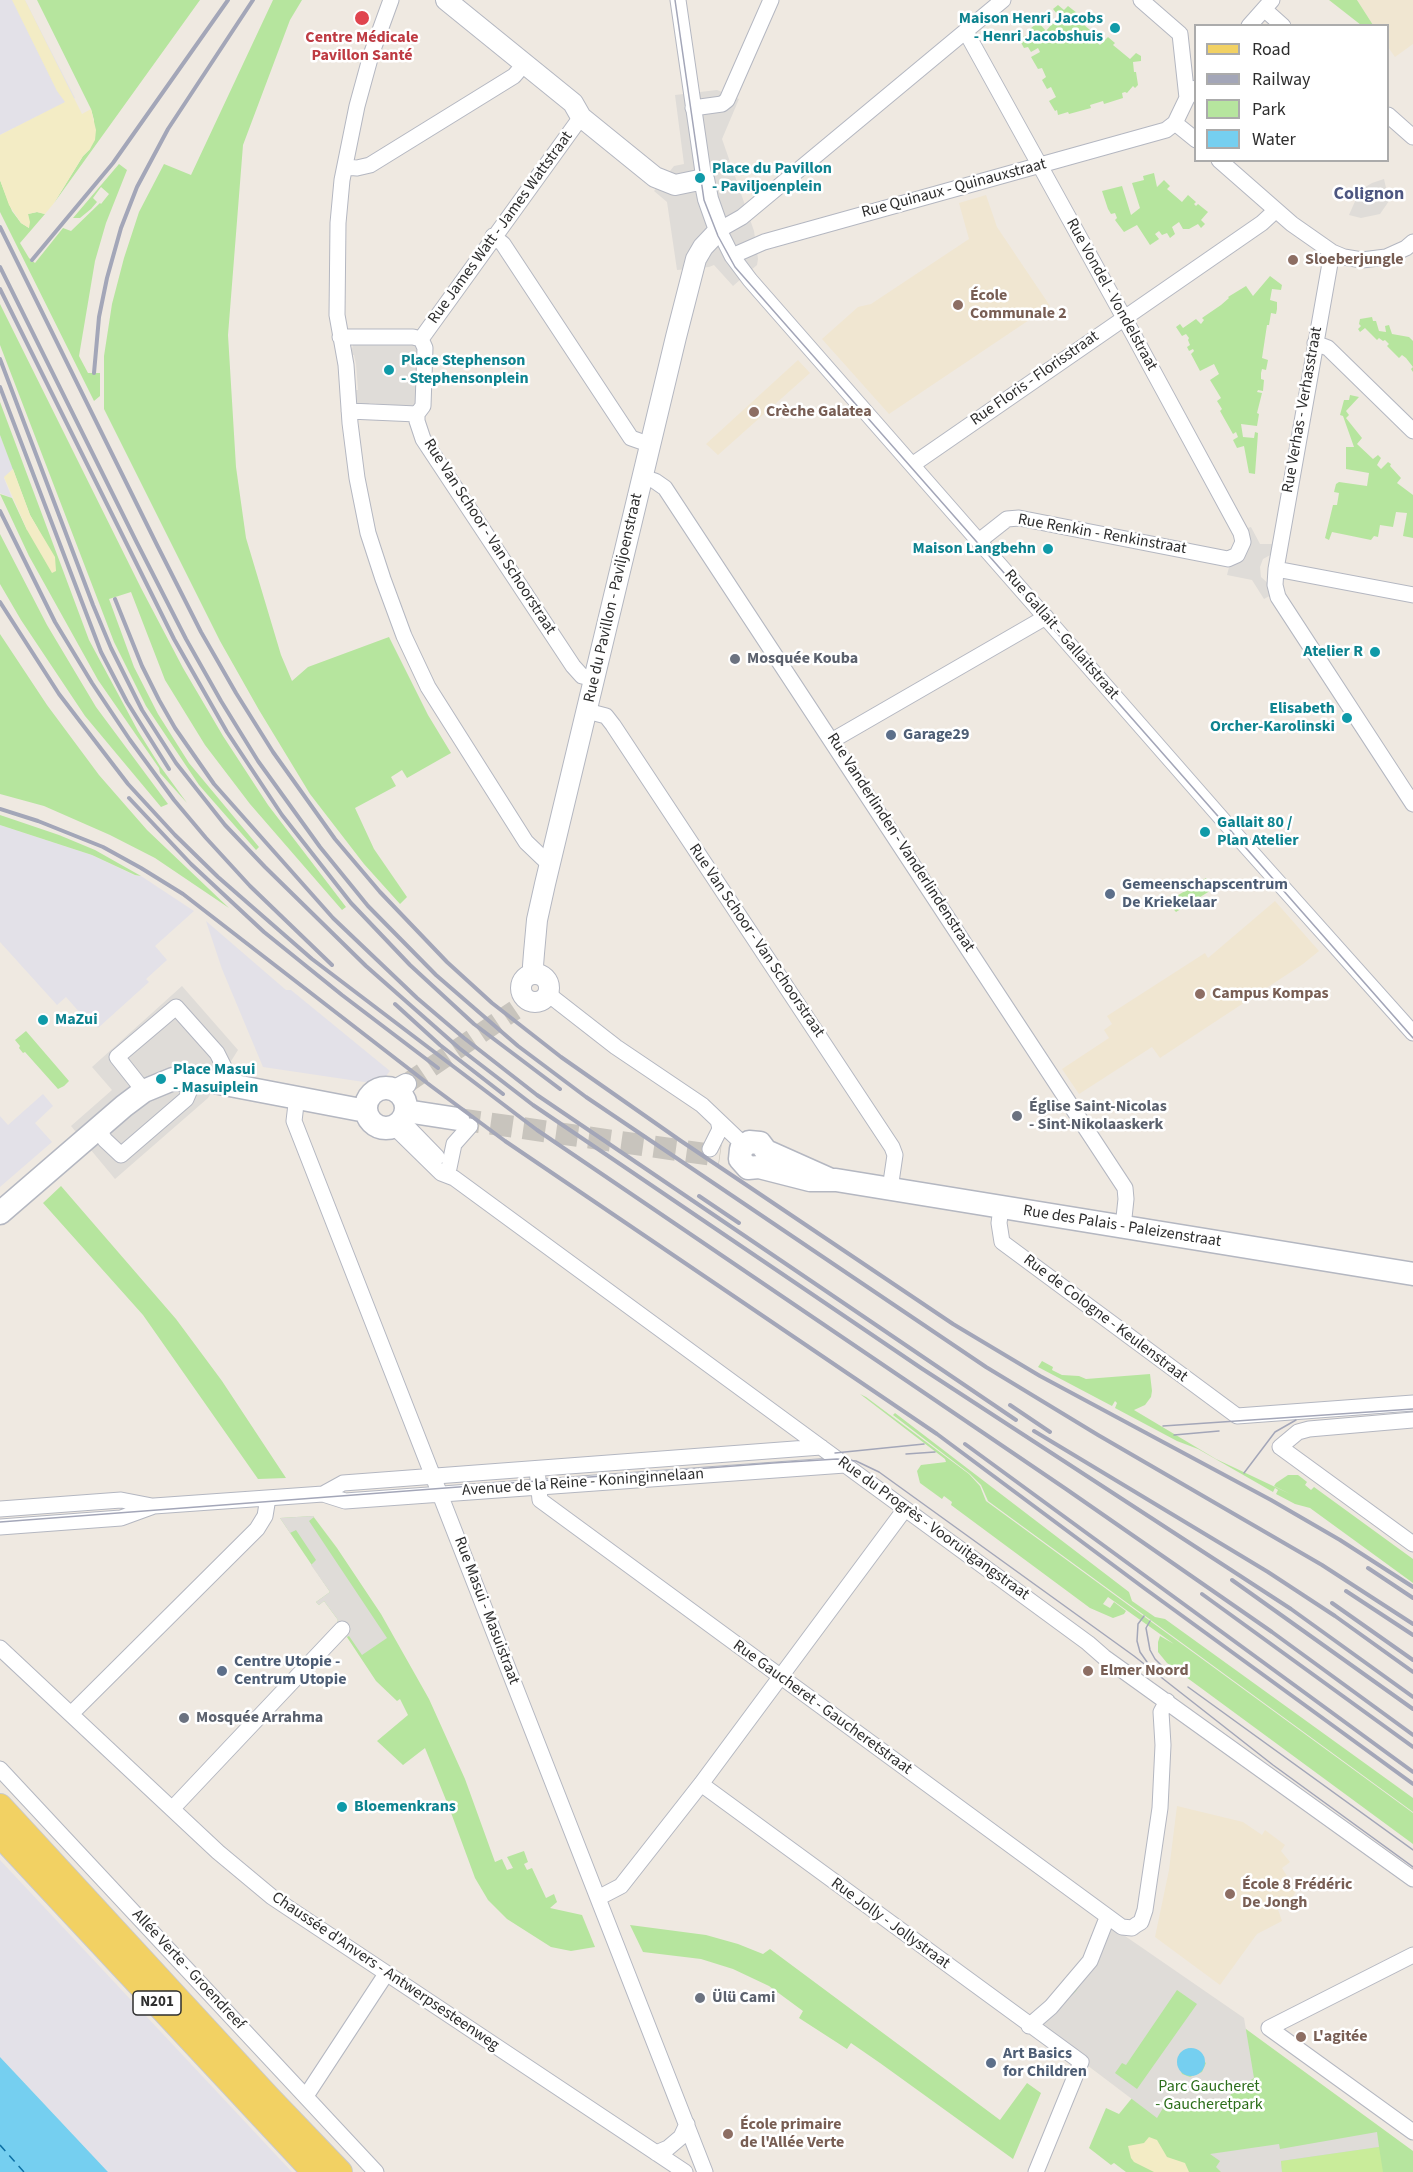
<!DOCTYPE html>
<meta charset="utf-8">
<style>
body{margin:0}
#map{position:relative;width:1413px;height:2172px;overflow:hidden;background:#efe9e1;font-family:"Source Sans 3",sans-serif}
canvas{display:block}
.legend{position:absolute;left:1194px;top:24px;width:195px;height:138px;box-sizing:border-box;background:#fff;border:2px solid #ababab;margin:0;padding:8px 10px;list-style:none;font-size:18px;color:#2e2e2e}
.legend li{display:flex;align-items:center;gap:12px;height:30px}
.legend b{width:30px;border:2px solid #ababab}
</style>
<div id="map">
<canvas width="1413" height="2172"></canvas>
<ul class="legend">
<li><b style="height:8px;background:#f2d163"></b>Road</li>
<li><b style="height:8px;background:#a3a6b8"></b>Railway</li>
<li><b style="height:16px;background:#b6e59e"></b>Park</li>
<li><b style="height:16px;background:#75cff0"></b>Water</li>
</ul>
</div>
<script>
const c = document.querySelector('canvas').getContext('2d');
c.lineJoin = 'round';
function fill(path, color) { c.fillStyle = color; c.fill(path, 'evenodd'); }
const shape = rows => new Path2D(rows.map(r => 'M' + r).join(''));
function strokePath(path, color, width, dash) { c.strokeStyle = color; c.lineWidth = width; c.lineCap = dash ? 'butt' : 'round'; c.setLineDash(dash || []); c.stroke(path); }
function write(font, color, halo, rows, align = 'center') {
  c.font = font + ' "Source Sans 3",sans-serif'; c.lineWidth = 5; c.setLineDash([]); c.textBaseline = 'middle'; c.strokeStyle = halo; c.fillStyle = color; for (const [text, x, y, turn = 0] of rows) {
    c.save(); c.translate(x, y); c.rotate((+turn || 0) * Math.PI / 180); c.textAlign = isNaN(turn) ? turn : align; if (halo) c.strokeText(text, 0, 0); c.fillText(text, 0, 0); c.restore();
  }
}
fill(shape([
 [0,0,25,0,75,98,0,135],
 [0,435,13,469,4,478,12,498,0,493],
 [0,825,92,855,134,875,141,876,194,911,155,946,167,960,146,979,149,982,98,1028,91,1020,88,1022,66,997,57,1005,0,942],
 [206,921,286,990,291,990,390,1071,386,1076,379,1081,364,1082,263,1067,222,969],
 [43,1094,53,1106,35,1123,52,1142,0,1187,0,1116,8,1125],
 [0,1860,292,2172,108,2172,0,2057]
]), '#e3e1e8');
fill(shape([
 [1357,0,1413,0,1413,44,1395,57,1388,47,1388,26,1373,25],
 [986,195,997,227,1050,306,889,414,822,339,858,307,871,304,969,239,959,203],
 [798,360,810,373,718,455,706,444],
 [1275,901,1319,951,1303,964,1160,1058,1152,1047,1079,1094,1062,1069,1109,1038,1104,1030,1112,1024,1107,1016,1205,953,1208,958],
 [1177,1806,1243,1822,1262,1835,1265,1830,1285,1845,1281,1851,1290,1862,1282,1868,1296,1891,1293,1897,1276,1904,1282,1921,1257,1934,1220,1985,1155,1937,1169,1870]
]), '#f0e6d1');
fill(shape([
 [37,0,200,0,54,203,83,156,90,149,94,120,91,109],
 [273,0,302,0,290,20,243,145,228,335,236,467,246,538,281,655,292,681,308,667,389,637,428,715,451,753,407,778,402,770,391,777,396,786,355,808,374,849,407,897,400,904,364,864,310,794,259,710,220,641,104,409,104,356,112,304,124,258,139,212,164,164,191,175],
 [1329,0,1357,0,1373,25,1361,25],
 [1058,5,1064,10,1068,6,1086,20,1083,24,1097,36,1094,40,1100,45,1108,37,1115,43,1113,45,1130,59,1136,53,1141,56,1141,61,1133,62,1134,72,1136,72,1138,85,1135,88,1133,86,1127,93,1125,92,1122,93,1123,98,1104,104,1103,101,1090,105,1091,108,1069,114,1068,112,1058,115,1057,110,1055,111,1049,101,1056,97,1051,87,1047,89,1042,80,1046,77,1042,68,1038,69,1031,57,1040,52,1038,48,1031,52,1028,47,1024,48,1019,39,1032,32,1030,29,1038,22,1046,31,1059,16,1053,9],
 [119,164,127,170,106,223,95,261,79,356,88,373,100,373,100,396,94,401,0,212,0,180,12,211,21,223,29,228,28,214,37,212,45,214,20,243,29,258,35,263,63,228,71,231,100,203,101,204,109,194,101,187,93,198,97,202,91,209,80,218,73,218],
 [1154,173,1157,187,1164,180,1170,186,1167,189,1182,202,1188,195,1196,202,1194,204,1196,206,1198,204,1208,212,1201,220,1205,224,1201,228,1198,224,1189,229,1183,229,1179,222,1172,227,1175,234,1170,238,1167,233,1162,235,1159,231,1155,234,1159,239,1150,245,1137,225,1124,232,1115,220,1117,218,1115,213,1111,214,1108,209,1102,191,1122,186,1131,215,1140,208,1132,183,1144,180,1143,176],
 [1270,276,1282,285,1281,290,1272,289,1270,300,1277,302,1277,309,1276,314,1271,313,1269,325,1267,325,1262,358,1268,360,1266,370,1262,369,1261,373,1261,379,1264,380,1263,391,1258,390,1257,392,1262,393,1257,413,1259,414,1257,426,1241,424,1243,437,1254,438,1255,432,1258,433,1255,474,1249,473,1244,446,1237,448,1233,440,1238,437,1236,432,1233,434,1220,411,1222,409,1217,401,1221,398,1210,380,1219,374,1214,364,1200,371,1191,354,1194,351,1193,349,1189,351,1187,347,1190,345,1188,340,1189,338,1186,334,1182,336,1176,327,1180,324,1183,328,1196,319,1201,324,1204,320,1202,318,1221,305,1229,298,1228,297,1246,286,1253,296],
 [0,304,141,588,183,668,223,736,268,805,346,907,342,910,250,804,205,745,165,680,131,592,109,599,134,667,158,714,189,763,259,847,256,850,199,785,146,706,114,642,0,345],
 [1372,317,1373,321,1376,321,1379,331,1386,332,1385,326,1389,325,1392,334,1409,337,1413,341,1413,372,1411,369,1413,367,1406,358,1402,355,1399,358,1387,346,1389,344,1385,340,1383,341,1379,338,1377,340,1365,328,1360,332,1358,329,1361,326,1359,324,1360,319],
 [1350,395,1359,397,1346,411,1349,415,1346,418,1362,438,1357,444,1373,459,1378,455,1381,458,1377,465,1381,469,1388,462,1391,464,1390,466,1401,478,1397,483,1413,495,1413,538,1403,536,1407,513,1396,512,1393,527,1380,525,1378,537,1374,536,1371,540,1332,532,1329,540,1325,538,1333,505,1337,505,1339,493,1334,492,1336,484,1339,482,1367,486,1369,473,1346,469,1346,447,1354,447,1343,416,1340,415,1344,400,1349,400],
 [0,402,89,640,138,731,160,766,187,803,160,773,159,768,98,680,29,556,0,494,12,498,27,530,38,529,30,515,0,435],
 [0,534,47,625,96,707,168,804,161,807,85,716,21,620,0,584],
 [0,634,47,705,99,775,147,830,229,908,155,858,110,835,44,806,0,794],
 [0,815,59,835,95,850,141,876,135,875,92,855,0,825],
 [1206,878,1213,889,1176,912,1167,902],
 [26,1031,69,1081,64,1086,58,1089,25,1052,23,1053,19,1048,20,1046,15,1040],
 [61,1186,176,1319,222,1381,286,1478,258,1479,143,1315,43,1203],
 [1042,1361,1053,1367,1052,1370,1062,1375,1079,1376,1086,1379,1150,1374,1152,1391,1151,1397,1145,1405,1134,1410,1216,1459,1290,1494,1274,1486,1276,1483,1288,1475,1298,1475,1302,1478,1307,1482,1305,1485,1311,1490,1314,1487,1413,1559,1413,1583,1310,1508,1295,1504,1276,1494,1278,1490,1275,1488,1273,1492,1198,1449,1177,1441,1115,1408,1117,1403,1115,1401,1112,1406,1038,1367],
 [860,1394,866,1397,969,1474,980,1486,986,1501,1413,1813,1413,1844,1167,1663,1158,1652,1158,1642,1160,1636,1174,1644,1108,1597,1103,1604,1110,1608,1114,1602,1126,1611,1124,1614,1113,1618,1090,1608,951,1505,952,1502,944,1496,942,1499,920,1483,917,1471,921,1465,946,1462,945,1459],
 [895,1413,1129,1592,1132,1601,1155,1617,1165,1619,1413,1798,1413,1812,988,1501,981,1485,970,1474,893,1415],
 [313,1516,337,1548,381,1614,429,1699,465,1779,495,1862,502,1859,507,1870,513,1868,507,1857,524,1851,528,1862,524,1864,527,1870,532,1868,546,1898,554,1894,557,1902,550,1908,582,1915,595,1947,571,1951,551,1947,507,1919,488,1900,475,1878,450,1810,425,1748,403,1765,377,1741,408,1715,400,1699,397,1701,376,1681,337,1622,338,1620,324,1601,319,1605,316,1602,330,1592,280,1518],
 [630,1925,706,1935,738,1944,763,1954,770,1949,1000,2120,1027,2083,1041,2093,1013,2159,880,2063,851,2043,847,2049,799,2018,803,2011,769,1986,733,1969,701,1959,643,1952],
 [1110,1935,1209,2002,1413,2151,1413,2172,1126,2172,1114,2163,1111,2165,1089,2148,1106,2108,1119,2114,1132,2098,1038,2028,1077,1984]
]), '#b6e59e');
fill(shape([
 [12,0,25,0,82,114,91,109,96,130,95,140,90,149,83,156,54,203,45,214,37,212,28,214,30,222,29,228,21,223,9,205,0,180,0,135,65,102,57,91],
 [13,469,30,515,55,557,56,571,52,573,27,530,4,477],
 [1149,2137,1157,2140,1167,2157,1185,2163,1189,2172,1154,2172,1134,2162,1131,2158,1128,2146,1144,2143]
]), '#f3ecc5');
fill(shape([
 [1379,2147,1383,2172,1282,2172,1281,2161]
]), '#c9ec9a');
fill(shape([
 [717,90,739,99,722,139,754,231,758,259,757,265,733,286,714,265,709,267,677,270,667,202,654,191,674,166,684,164,675,95],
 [1384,179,1389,201,1380,214,1361,218,1349,215,1360,190,1372,183],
 [410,341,422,349,415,409,392,409,392,405,369,403,368,407,358,405,355,400,354,390,358,390,356,364,354,355,350,355,353,345,355,342,410,345],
 [1251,527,1260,544,1275,544,1274,553,1263,559,1260,567,1261,577,1270,585,1273,594,1264,599,1252,580,1227,575,1230,563,1244,529],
 [182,986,238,1050,208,1098,115,1179,71,1126,112,1090,92,1067],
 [313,1516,314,1517,309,1521,387,1638,362,1655,349,1636,347,1637,337,1622,338,1620,324,1601,319,1605,316,1602,330,1592,311,1565,316,1560,296,1530,290,1533,280,1518],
 [1112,1927,1244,2018,1254,2078,1243,2085,1242,2089,1232,2093,1224,2102,1214,2103,1205,2107,1181,2107,1173,2104,1163,2108,1157,2118,1038,2028,1076,1991,1094,1962],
 [1177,1990,1197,2004,1137,2089,1115,2073,1122,2063,1126,2065],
 [1189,2048,1206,2063,1202,2072,1190,2077,1182,2074,1177,2061,1180,2053],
 [1377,2132,1379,2147,1281,2161,1282,2172,1221,2172,1216,2167,1220,2161,1210,2154,1279,2144,1280,2149]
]), '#dfdcd8');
fill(shape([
 '1177 2062a14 14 0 1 1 28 0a14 14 0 1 1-28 0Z',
 [0,2057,108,2172,0,2172]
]), '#75cff0');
strokePath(shape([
 [0,2145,24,2172]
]), '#0d6fa3', 1.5, [8, 6]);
strokePath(shape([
 [406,1084,515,1010]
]), '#c8c4bd', 20, [20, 10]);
strokePath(shape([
 [458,1119,720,1156]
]), '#c8c4bd', 22, [22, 11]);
const minor = shape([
 [391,0,371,55,357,106,342,180,338,223,337,315,346,365,350,423,357,478,368,533,383,579,404,636,428,687,526,842,550,865],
 [678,0,704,179],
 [1003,0,742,217,719,230,732,256,750,280,1244,844,1413,1033],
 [1141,0,1180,34],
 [1264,9,1283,26],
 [1249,26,1272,0],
 [966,32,1133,334,1241,533,1243,542,1237,555,1228,559,1019,518,1007,519,979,541],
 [1180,34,1187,98],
 [693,108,722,104,727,100,771,0],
 [1388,115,1413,137],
 [1175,123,1196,140],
 [1219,160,1292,224,1332,252,1344,257,1362,260,1386,257,1406,248,1413,242],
 [345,167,357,168,370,165,514,76,525,63],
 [493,236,503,244,631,438,651,445],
 [1332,252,1276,569,1275,585,1278,597,1413,804],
 [732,256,764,242,1166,130,1175,123,1187,98,1196,88],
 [340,337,413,337,421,339],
 [421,339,581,117],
 [1315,343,1328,348,1413,431],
 [349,411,417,414],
 [417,414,417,421,423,439,573,666,582,676,595,679],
 [417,414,423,406,425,348,421,339],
 [912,465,1262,223,1276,210],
 [643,477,655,481,665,488,1125,1188,1126,1199,1123,1227],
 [1276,569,1413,595],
 [587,711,606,716,613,725,892,1147,895,1155,890,1189],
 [833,740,1046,617],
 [548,994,616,1047,702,1105,744,1145],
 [144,1091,117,1057,176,1007,217,1053,228,1075],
 [297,1096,294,1121,705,2172],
 [402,1121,437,1157],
 [394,1127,441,1173,454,1178,1088,1643,1104,1657,1413,1879],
 [98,1129,105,1140,121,1155,186,1099,189,1092,189,1079],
 [710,1149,720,1129,718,1120],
 [449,1168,454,1144,470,1126],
 [1001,1208,999,1223,1002,1242,1237,1416,1413,1403],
 [1413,1420,1309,1429,1298,1432,1280,1447,1413,1544],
 [537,1469,540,1500,1122,1927,1132,1928,1136,1925,1141,1922,1145,1910,1160,1808,1163,1745,1161,1712,1167,1701],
 [323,1494,345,1501,845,1465],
 [0,1509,121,1500,152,1506],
 [0,1527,121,1518,154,1506,323,1494,343,1483,821,1447],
 [0,1648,218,1852,272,1897,685,2172],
 [71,1714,257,1529,265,1516,268,1498],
 [0,1769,376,2172],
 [701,1784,1081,2062,1036,2172],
 [172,1809,342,1629],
 [598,1898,621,1886,701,1784,905,1509],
 [1413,1955,1269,2028,1413,2132],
 [1029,2026,1051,2007,1090,1961,1107,1918],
 [306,2096,386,1974],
 [656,2153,668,2148,681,2137,687,2124]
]);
const tertiary = shape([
 [446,0,573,103,581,117,655,177,675,185,704,179,708,199,719,230,703,247,696,259,676,337,545,884,537,920,534,953,533,966,536,974],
 '521 988a14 14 0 1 1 28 0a14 14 0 1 1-28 0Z',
 [395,1090,406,1084]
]);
const secondary = shape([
 '366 1108a20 20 0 1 1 40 0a20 20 0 1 1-40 0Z',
 [406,1111,458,1119],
 [831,1180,766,1151,760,1143,749,1142,741,1149,740,1159,748,1168,759,1167,810,1180,836,1180,1413,1274],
 [0,1213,124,1106,144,1091,173,1079,209,1081,366,1111]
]);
const primary = shape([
 [0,1806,268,2097,340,2172],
 [0,1835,314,2172]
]);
strokePath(minor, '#b4b7c1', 17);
strokePath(tertiary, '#b4b7c1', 22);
strokePath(secondary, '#b4b7c1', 25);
strokePath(primary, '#c9c9c9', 26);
strokePath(minor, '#fff', 15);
strokePath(tertiary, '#fff', 20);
strokePath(secondary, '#fff', 22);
strokePath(primary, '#f2d163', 24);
strokePath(shape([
 [675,0,704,200,718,236,735,267,1413,1038],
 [1163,1426,1413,1409],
 [1174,1435,1219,1431],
 [835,1453,924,1444],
 [906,1454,935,1452],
 [1244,1473,1275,1432,1296,1420],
 [0,1522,773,1463,837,1459,856,1461,879,1472,1134,1656,1273,1765,1413,1867],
 [1144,1616,1138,1624,1137,1641,1140,1652,1147,1662],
 [1150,1621,1146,1628,1150,1650,1155,1659,1170,1674],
 [1188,1687,1413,1850]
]), '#a3a6b8', 1.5);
strokePath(shape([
 [0,227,157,545,201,632,236,693,273,752,335,839,380,892,447,962,492,1003,561,1057,681,1141,953,1324,1040,1376,1271,1500,1340,1540,1413,1587],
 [32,260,113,163,228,0],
 [0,267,136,541,186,639,221,701,258,761,320,847,368,906,436,975,518,1046,586,1097,986,1367,1098,1435,1322,1565,1413,1624],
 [0,289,174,639,227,732,282,815,351,903,410,965,474,1024,560,1089],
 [0,359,93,605,111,648,142,710,176,763,225,825,265,867,366,966,459,1048,533,1105,921,1368,1291,1609,1413,1697],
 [94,373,99,317,107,278,121,228,137,187,168,129,253,0],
 [0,387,101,652,127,702,169,769],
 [0,511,55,622,92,683,130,740,174,800,206,838,250,886,332,965],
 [115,599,142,666,159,700,175,728,214,784,333,918,417,998,464,1038,537,1095,1016,1420],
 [0,602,59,694,128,784,175,835,218,877,312,959,537,1130,1066,1489,1272,1632,1413,1735],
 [129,798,191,864,264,932,342,995,438,1068],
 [0,809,38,821,103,847,141,868,183,894,431,1086,505,1141,937,1434,1144,1588,1413,1784],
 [395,1004,440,1045,503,1094],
 [699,1196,739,1223],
 [1010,1405,1050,1432],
 [1034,1431,1268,1572,1335,1616,1413,1672],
 [965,1444,1413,1772],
 [1368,1568,1413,1598],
 [1232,1580,1413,1709],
 [1346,1591,1413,1635],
 [1202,1594,1413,1747],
 [1332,1603,1413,1660]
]), '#a3a6b8', 4);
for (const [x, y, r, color] of [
 [362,18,8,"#e0444e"],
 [1115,28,6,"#0f9aa8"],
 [700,178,6,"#0f9aa8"],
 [1293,260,6,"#8d6e63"],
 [958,305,6,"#8d6e63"],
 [389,370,6,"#0f9aa8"],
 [754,412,6,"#8d6e63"],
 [1048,549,6,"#0f9aa8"],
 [1375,652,6,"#0f9aa8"],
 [735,659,6,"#6b7280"],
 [1347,718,6,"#0f9aa8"],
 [891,735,6,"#5c6f8a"],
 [1205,832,6,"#0f9aa8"],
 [1110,894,6,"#5c6f8a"],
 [1200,994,6,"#8d6e63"],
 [43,1020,6,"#0f9aa8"],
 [161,1079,6,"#0f9aa8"],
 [1017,1116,6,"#6b7280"],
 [222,1671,6,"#5c6f8a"],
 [1088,1671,6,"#8d6e63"],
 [184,1718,6,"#6b7280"],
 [342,1807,6,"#0f9aa8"],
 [1230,1894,6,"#8d6e63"],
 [700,1998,6,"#6b7280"],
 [1301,2037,6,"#8d6e63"],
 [991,2063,6,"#5c6f8a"],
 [728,2134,6,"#8d6e63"]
]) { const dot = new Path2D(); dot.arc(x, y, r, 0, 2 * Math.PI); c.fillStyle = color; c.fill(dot); strokePath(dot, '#fff', 2); }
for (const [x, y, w] of [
 [157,2003,48]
]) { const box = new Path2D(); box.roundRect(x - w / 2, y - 12, w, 24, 4.5); c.fillStyle = '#fff'; c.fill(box); strokePath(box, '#2e2e2e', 1.5); }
write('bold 15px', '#2e2e2e', null, [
 ["N201",157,2003]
]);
write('bold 16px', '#0d838f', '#fff', [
 ["Maison Henri Jacobs",1103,19,"right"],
 ["- Henri Jacobshuis",1103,37,"right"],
 ["Place du Pavillon",712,169],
 ["- Paviljoenplein",712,187],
 ["Place Stephenson",401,361],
 ["- Stephensonplein",401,379],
 ["Maison Langbehn",1036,549,"right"],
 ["Atelier R",1363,652,"right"],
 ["Elisabeth",1335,709,"right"],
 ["Orcher-Karolinski",1335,727,"right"],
 ["Gallait 80 /",1217,823],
 ["Plan Atelier",1217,841],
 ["MaZui",55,1020],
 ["Place Masui",173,1070],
 ["- Masuiplein",173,1088],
 ["Bloemenkrans",354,1807]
], 'left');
write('bold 16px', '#be3a42', '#fff', [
 ["Centre Médicale",362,38],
 ["Pavillon Santé",362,56]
]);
write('16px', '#2e2e2e', '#fff', [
 ["Rue Quinaux - Quinauxstraat",954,189,-15],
 ["Rue James Watt - James Wattstraat",501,228,-54],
 ["Rue Vondel - Vondelstraat",1111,295,61],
 ["Rue Floris - Florisstraat",1035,379,-35],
 ["Rue Verhas - Verhasstraat",1303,410,-80],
 ["Rue Renkin - Renkinstraat",1102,535,10],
 ["Rue Van Schoor - Van Schoorstraat",489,537,57],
 ["Rue du Pavillon - Paviljoenstraat",614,598,-77],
 ["Rue Gallait - Gallaitstraat",1061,635,49],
 ["Rue Vanderlinden - Vanderlindenstraat",900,843,57],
 ["Rue Van Schoor - Van Schoorstraat",756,941,56],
 ["Rue des Palais - Paleizenstraat",1122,1227,9],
 ["Rue de Cologne - Keulenstraat",1105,1319,37],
 ["Avenue de la Reine - Koninginnelaan",583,1483,-4],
 ["Rue du Progrès - Vooruitgangstraat",933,1529,36],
 ["Rue Masui - Masuistraat",486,1611,69],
 ["Rue Gaucheret - Gaucheretstraat",822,1708,36],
 ["Rue Jolly - Jollystraat",890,1924,36],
 ["Allée Verte - Groendreef",188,1970,47],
 ["Chaussée d'Anvers - Antwerpsesteenweg",385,1972,34]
]);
write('bold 16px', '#785e54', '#fff', [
 ["Sloeberjungle",1305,260],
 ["École",970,296],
 ["Communale 2",970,314],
 ["Crèche Galatea",766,412],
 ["Campus Kompas",1212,994],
 ["Elmer Noord",1100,1671],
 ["École 8 Frédéric",1242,1885],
 ["De Jongh",1242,1903],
 ["L'agitée",1313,2037],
 ["École primaire",740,2125],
 ["de l'Allée Verte",740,2143]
], 'left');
write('bold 16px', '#5b616d', '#fff', [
 ["Mosquée Kouba",747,659],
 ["Église Saint-Nicolas",1029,1107],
 ["- Sint-Nikolaaskerk",1029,1125],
 ["Mosquée Arrahma",196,1718],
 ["Ülü Cami",712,1998]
], 'left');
write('bold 16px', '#4e5e75', '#fff', [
 ["Garage29",903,735],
 ["Gemeenschapscentrum",1122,885],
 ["De Kriekelaar",1122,903],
 ["Centre Utopie -",234,1662],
 ["Centrum Utopie",234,1680],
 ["Art Basics",1003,2054],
 ["for Children",1003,2072]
], 'left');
write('16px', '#2c6e1b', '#fff', [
 ["Parc Gaucheret",1209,2087],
 ["- Gaucheretpark",1209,2105]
]);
write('bold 18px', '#4d5680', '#fff', [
 ["Colignon",1369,195]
]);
</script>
